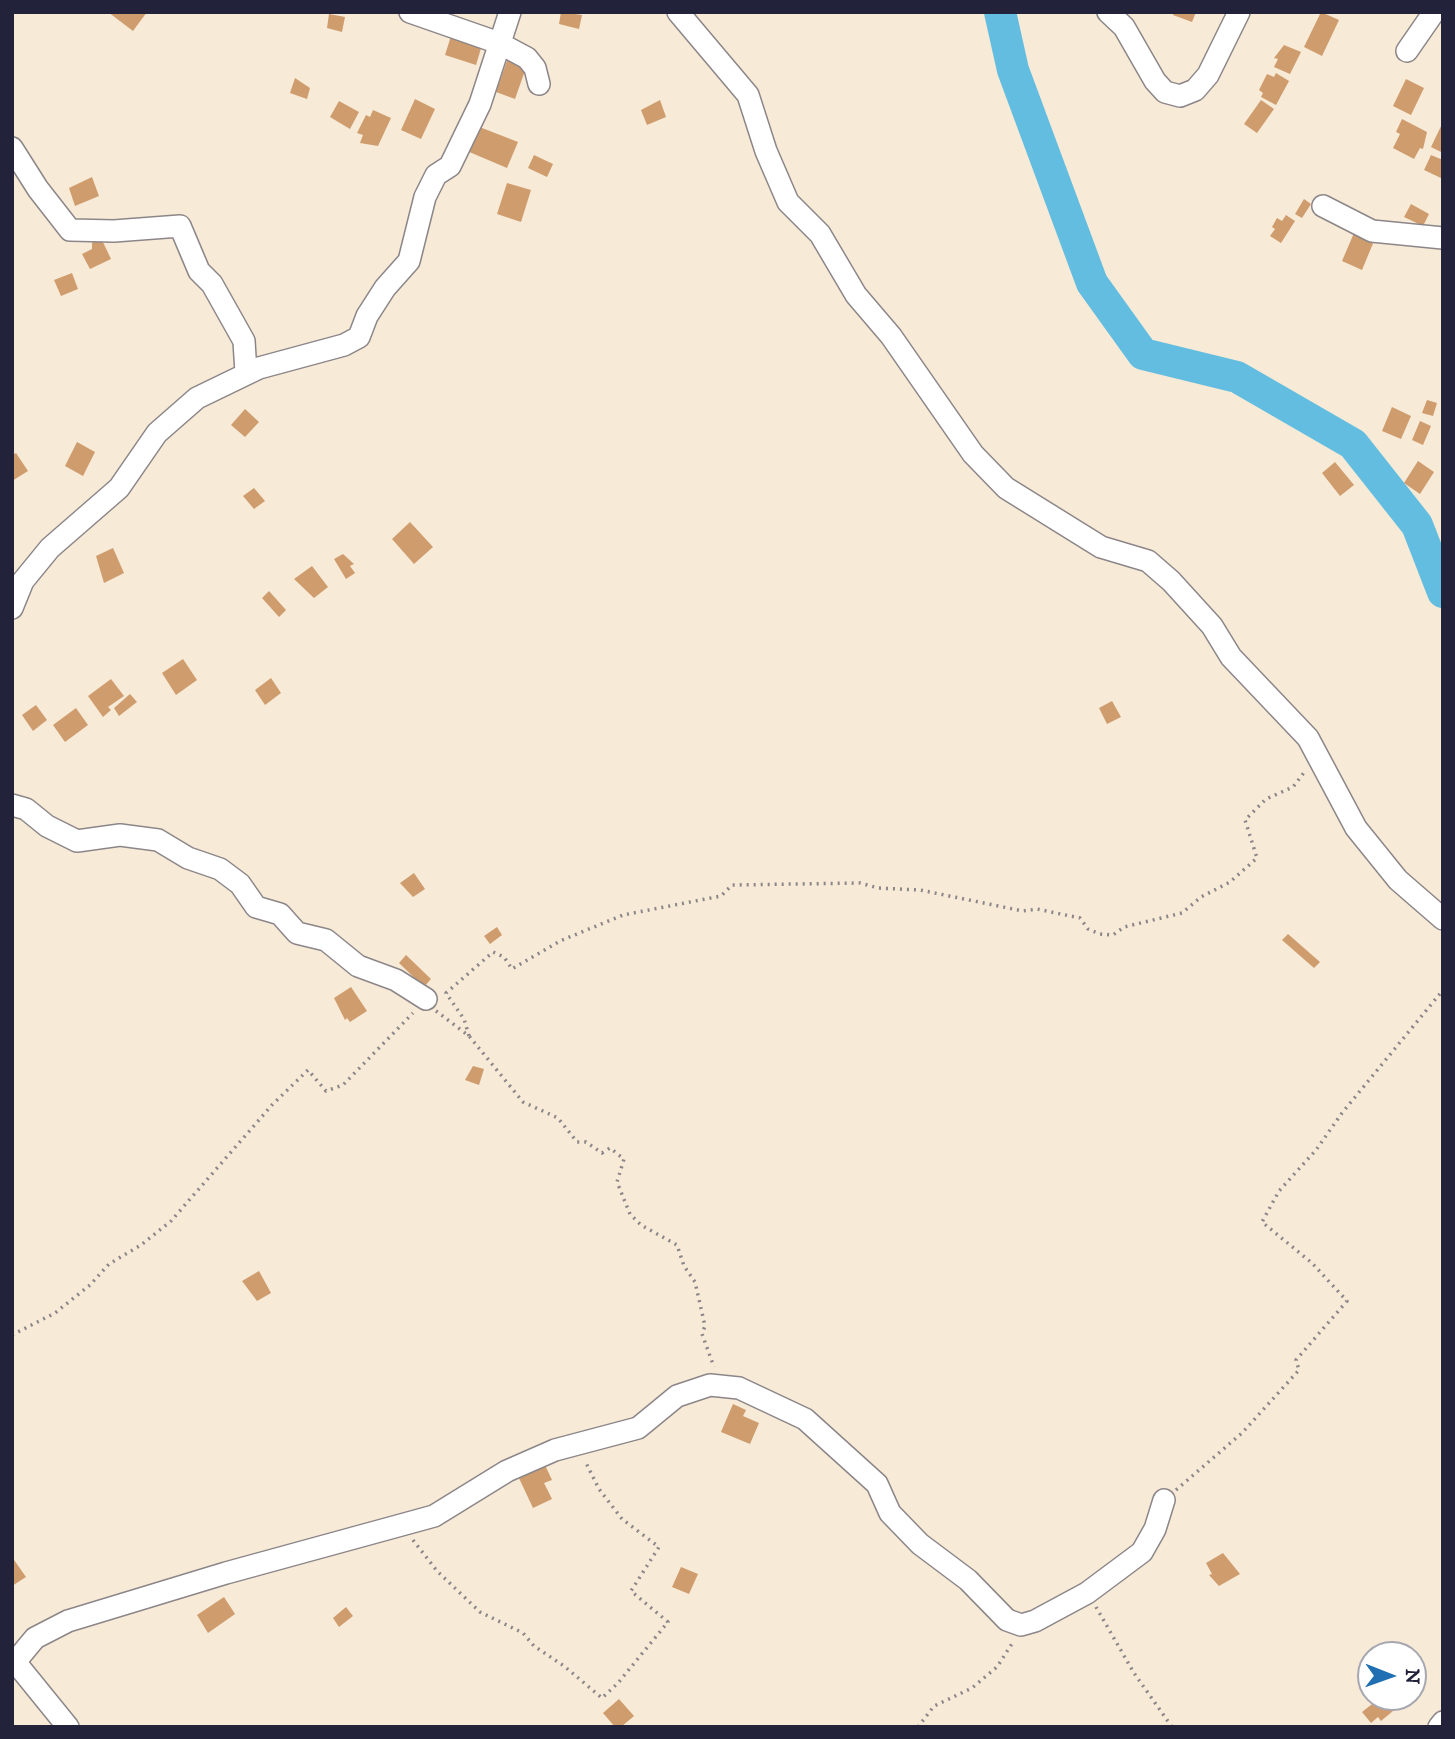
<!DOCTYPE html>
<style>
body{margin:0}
#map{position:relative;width:1455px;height:1739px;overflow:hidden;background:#f7ead7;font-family:"IM FELL DW Pica",serif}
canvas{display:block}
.frame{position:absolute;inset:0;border:14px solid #22223b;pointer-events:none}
.north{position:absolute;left:1357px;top:1641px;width:70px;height:70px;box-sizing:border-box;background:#fff;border:2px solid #a7a7b1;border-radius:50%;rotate:91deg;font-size:19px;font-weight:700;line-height:28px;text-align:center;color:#22223b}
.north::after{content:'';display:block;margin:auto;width:24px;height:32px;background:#1f6fb2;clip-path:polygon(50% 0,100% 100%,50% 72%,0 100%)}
</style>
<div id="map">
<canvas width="1455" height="1739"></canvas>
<div class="frame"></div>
<div class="north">N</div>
</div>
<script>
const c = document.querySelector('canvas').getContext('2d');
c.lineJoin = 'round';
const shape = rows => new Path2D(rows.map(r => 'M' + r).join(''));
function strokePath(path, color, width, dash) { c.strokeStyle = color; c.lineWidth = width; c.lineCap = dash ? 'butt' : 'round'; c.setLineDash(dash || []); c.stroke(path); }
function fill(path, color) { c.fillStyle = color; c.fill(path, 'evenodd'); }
strokePath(shape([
 [1000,12,1013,70,1092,283,1143,354,1237,377,1353,444,1417,525,1443,592]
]), '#62bde0', 32);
fill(shape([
 [108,12,147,12,133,31],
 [561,12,582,15,579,29,559,24],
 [1174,12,1196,12,1192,22,1173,15],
 [1321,12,1339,20,1322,56,1304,47],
 [329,14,345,17,342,32,327,28],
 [451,36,482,45,476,65,445,55],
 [1284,45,1301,52,1290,74,1274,67,1278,59,1274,58],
 [508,58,527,65,515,99,496,92],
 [1276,73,1289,81,1276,105,1261,97,1263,93,1259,90,1267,74,1274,77],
 [295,78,310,88,307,99,290,93],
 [1406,79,1424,88,1411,115,1393,106],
 [415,99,435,109,421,139,401,130],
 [660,100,666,117,647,125,641,110],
 [1261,100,1274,109,1257,133,1244,124],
 [339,101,359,112,350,129,330,117],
 [373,110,391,118,378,146,360,143,363,135,357,133,366,115,370,117],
 [1402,119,1427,132,1423,149,1420,148,1414,159,1393,148,1400,134,1396,132],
 [1443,122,1443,153,1431,147],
 [477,126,518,142,507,168,467,151],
 [534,155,553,164,547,177,528,168],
 [1431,155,1443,160,1443,179,1424,170],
 [92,177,99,196,75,206,69,188],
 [507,183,531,190,521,222,497,214],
 [1304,199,1311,204,1302,218,1295,214],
 [1411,204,1429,214,1423,226,1404,217],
 [1286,215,1295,221,1281,243,1270,236,1275,229,1272,227,1277,218,1282,221],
 [1354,233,1374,241,1362,270,1342,261],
 [101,238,111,259,90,269,82,254,92,249,92,243],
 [72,273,78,289,61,296,54,280],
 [1427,400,1437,403,1433,416,1422,413],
 [1392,407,1411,416,1401,439,1382,431],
 [245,409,259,422,245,437,231,425],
 [1420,421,1431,426,1423,445,1412,440],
 [77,442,95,452,83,476,65,466],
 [16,453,28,471,12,481,12,455],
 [1418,461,1434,472,1420,494,1404,483],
 [1335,462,1354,485,1340,496,1322,473],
 [254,488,265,501,254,509,243,496],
 [410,522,433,547,414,564,392,539],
 [113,548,124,573,104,583,96,556],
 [343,554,354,564,350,566,355,573,346,579,334,559],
 [312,566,328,587,314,598,294,579],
 [269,591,286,610,279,617,262,598],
 [183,659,197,680,176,695,162,673],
 [271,678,281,693,265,705,255,690],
 [111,679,124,696,108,707,111,710,103,717,88,696],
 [130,694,137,702,119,716,114,708],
 [1112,701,1121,717,1107,724,1099,708],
 [36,705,47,720,33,731,22,715],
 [76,708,88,725,65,742,53,725],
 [414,873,425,889,413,897,400,883],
 [497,927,502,935,490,944,484,936],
 [1288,934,1320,962,1314,968,1282,940],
 [406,955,431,979,424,987,399,963],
 [351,987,367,1011,350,1022,347,1018,345,1020,334,998],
 [473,1066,484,1069,479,1085,465,1080],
 [259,1271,271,1293,257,1301,242,1281],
 [733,1404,746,1410,743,1416,759,1423,750,1444,721,1432],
 [544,1463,552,1480,544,1483,552,1499,533,1508,518,1476],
 [1223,1553,1240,1574,1219,1586,1209,1575,1212,1574,1206,1563],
 [12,1557,26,1577,12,1586],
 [681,1567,698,1574,689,1594,672,1587],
 [224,1597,235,1614,208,1633,197,1615],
 [346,1607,353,1616,339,1627,333,1618],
 [1381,1697,1392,1697,1399,1706,1381,1721,1378,1717,1371,1723,1362,1712],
 [619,1699,634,1716,621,1727,615,1727,603,1713]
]), '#cf9c6e');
const minor = shape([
 [410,12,499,43,527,58,535,68,539,84],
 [678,12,748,95,766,151,788,202,820,234,856,295,891,336,973,454,1006,488,1101,547,1148,561,1171,581,1212,626,1231,657,1308,738,1356,828,1398,880,1443,919],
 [1108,12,1124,27,1155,81,1165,92,1180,96,1195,90,1208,75,1239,12],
 [1407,51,1434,12],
 [12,148,38,189,70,230,114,231,180,226,199,271,212,284,244,341,246,373],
 [1323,206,1372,231,1443,238],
 [12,608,23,581,50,548,119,488,157,433,197,398,259,368,344,345,359,337,367,316,385,288,409,261,425,197,436,175,450,166,480,104,510,12],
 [12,805,26,809,47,826,77,841,120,835,158,840,188,858,220,869,240,884,256,907,280,914,297,933,326,940,358,966,396,980,426,999],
 [12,1658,68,1727],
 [15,1662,35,1638,68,1621,226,1573,434,1516,507,1471,555,1450,638,1428,677,1396,710,1385,739,1388,805,1419,877,1484,890,1513,920,1544,968,1580,1007,1620,1021,1625,1035,1621,1087,1593,1142,1552,1155,1529,1164,1500],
 [1439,1727,1443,1722]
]);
strokePath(minor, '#8c8689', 24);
strokePath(shape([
 [436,1011,469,1036,523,1102,558,1118,577,1142,586,1142,602,1153,610,1148,624,1159,617,1182,630,1214,641,1225,677,1245,684,1266,695,1282,705,1326,702,1334,714,1367],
 [469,1036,464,1019,446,993,493,952,504,957,512,969,560,941,623,915,721,896,732,885,860,883,878,888,920,890,1023,911,1037,909,1080,918,1088,929,1100,934,1113,935,1124,927,1182,913,1201,897,1230,882,1257,858,1245,820,1266,799,1293,787,1306,770],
 [12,1335,55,1313,90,1285,109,1264,141,1245,171,1221,272,1105,308,1070,326,1091,343,1085,413,1013],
 [1176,1490,1242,1433,1299,1370,1296,1360,1347,1301,1312,1263,1262,1222,1279,1191,1316,1150,1342,1113,1443,990],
 [413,1540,437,1571,480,1612,523,1633,534,1646,564,1666,602,1698,618,1683,668,1622,631,1591,659,1547,622,1519,599,1489,585,1461],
 [1096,1607,1134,1673,1172,1727],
 [918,1727,934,1706,972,1688,997,1667,1013,1642]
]), '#8c8689', 3.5, [2, 5]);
strokePath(minor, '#fff', 21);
</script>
